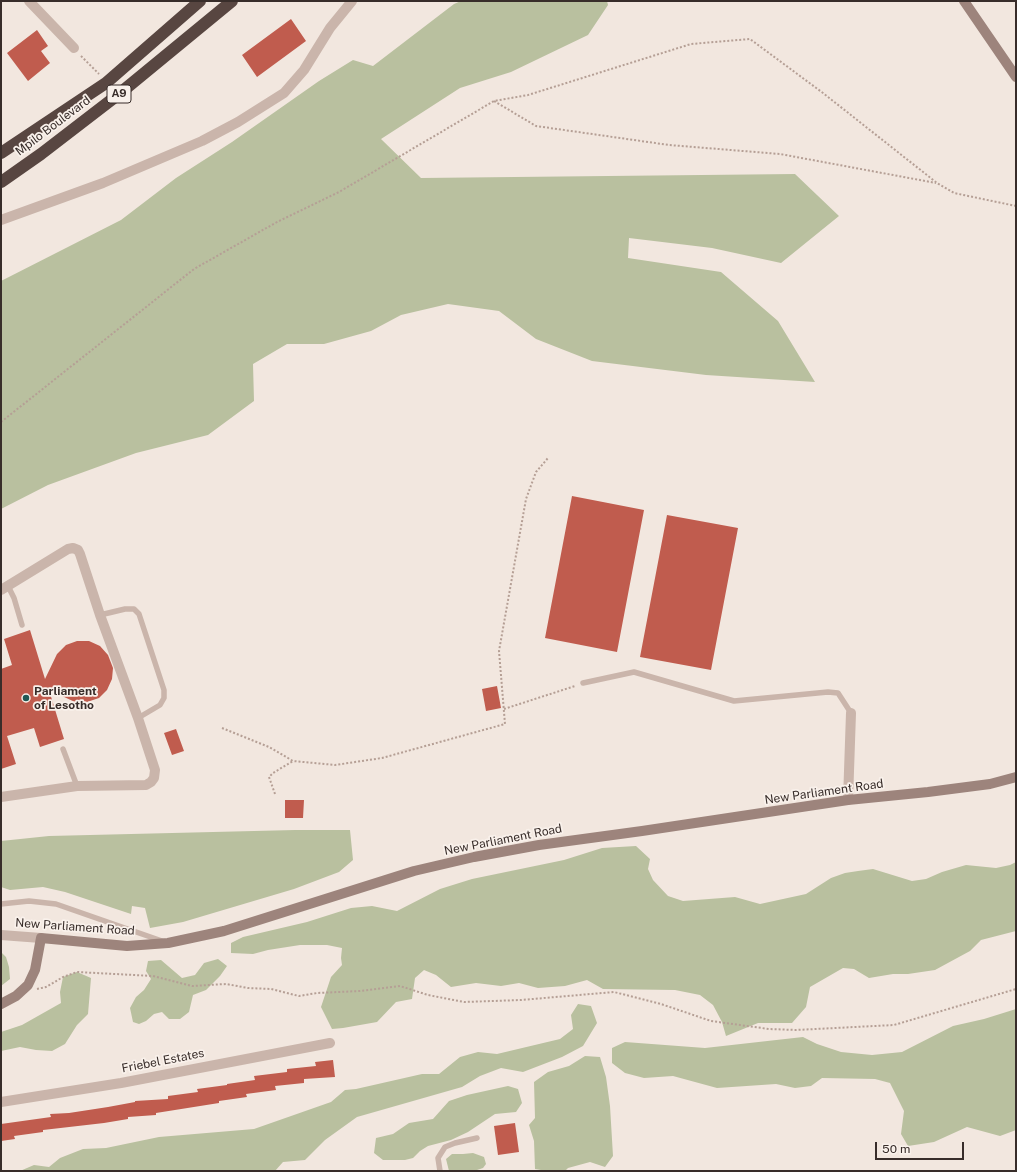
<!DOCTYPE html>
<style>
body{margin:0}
#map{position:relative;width:1017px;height:1172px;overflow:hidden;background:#f2e7df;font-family:"Public Sans",sans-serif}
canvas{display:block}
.frame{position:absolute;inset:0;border:2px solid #382d2a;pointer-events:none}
.scale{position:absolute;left:875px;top:1142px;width:89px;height:18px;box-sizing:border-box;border:2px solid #382d2a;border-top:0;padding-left:5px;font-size:12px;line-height:14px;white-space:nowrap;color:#382d2a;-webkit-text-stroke:3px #f9f1eb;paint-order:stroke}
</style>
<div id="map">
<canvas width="1017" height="1172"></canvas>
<div class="frame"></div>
<div class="scale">50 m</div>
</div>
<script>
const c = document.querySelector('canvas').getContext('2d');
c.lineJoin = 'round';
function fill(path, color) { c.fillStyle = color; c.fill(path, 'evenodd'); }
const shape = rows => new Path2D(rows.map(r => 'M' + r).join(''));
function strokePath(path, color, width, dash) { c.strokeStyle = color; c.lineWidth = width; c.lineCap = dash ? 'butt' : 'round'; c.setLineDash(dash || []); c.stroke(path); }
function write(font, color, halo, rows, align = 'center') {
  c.font = font + ' "Public Sans",sans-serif'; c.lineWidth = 3.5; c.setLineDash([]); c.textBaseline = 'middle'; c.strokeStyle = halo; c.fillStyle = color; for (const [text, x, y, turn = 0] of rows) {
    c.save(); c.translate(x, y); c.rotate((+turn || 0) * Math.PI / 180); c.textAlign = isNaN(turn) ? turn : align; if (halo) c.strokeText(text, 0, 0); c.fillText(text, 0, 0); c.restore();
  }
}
fill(shape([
 [461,1,607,1,608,5,588,35,511,72,460,88,381,139,421,178,795,174,839,216,781,263,712,248,629,238,628,258,721,272,778,321,815,382,706,375,592,361,536,339,499,311,448,304,401,315,371,331,324,344,287,344,253,364,254,401,208,435,136,453,48,485,1,509,1,281,121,220,176,178,232,142,319,81,353,60,373,66,454,4],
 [295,830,350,830,353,860,339,872,294,889,183,922,150,928,145,908,132,906,131,914,65,892,43,887,10,890,1,887,1,841,49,836],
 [636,846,650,859,648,869,653,880,668,896,683,901,735,897,760,904,806,894,831,878,845,873,858,871,873,869,912,881,926,879,942,872,966,865,996,868,1010,865,1016,862,1016,931,981,940,970,951,935,970,908,974,893,974,869,978,854,969,843,968,810,987,806,1007,792,1023,758,1023,726,1036,722,1022,713,1005,700,995,675,990,603,989,587,980,565,986,538,988,519,983,501,986,476,983,451,987,436,975,424,970,415,978,412,999,396,1002,377,1022,343,1028,332,1029,321,1007,331,977,342,965,341,958,342,948,327,945,300,945,268,950,253,954,231,953,231,943,243,937,307,922,351,908,372,906,397,911,440,889,472,879,564,860,602,848],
 [1,952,6,957,9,967,10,979,1,986],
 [218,959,227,966,220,976,206,990,193,995,189,1012,180,1019,169,1019,162,1012,154,1014,146,1021,139,1024,133,1022,130,1008,136,997,144,990,151,979,146,971,148,961,161,960,182,978,195,975,204,963],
 [77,972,91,978,88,1014,77,1025,65,1044,52,1051,36,1050,20,1047,1,1051,1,1032,22,1025,61,1003,60,992,63,977],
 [578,1004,591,1006,597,1023,583,1046,562,1057,523,1072,501,1068,480,1076,462,1087,357,1117,325,1140,305,1160,283,1162,275,1171,20,1171,34,1165,49,1167,60,1158,83,1149,106,1148,159,1137,254,1129,331,1102,345,1090,356,1089,422,1074,439,1074,460,1057,478,1052,497,1054,560,1039,573,1029,571,1015],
 [1016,1009,1016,1130,1000,1136,967,1127,934,1142,908,1146,901,1134,904,1111,890,1083,875,1079,822,1078,811,1086,795,1088,776,1084,717,1088,673,1076,644,1078,625,1073,612,1063,612,1048,625,1042,705,1048,803,1037,817,1044,841,1052,872,1055,902,1052,953,1026,984,1019],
 [585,1056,600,1057,606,1077,610,1106,613,1156,605,1167,590,1162,568,1168,565,1171,547,1171,535,1169,534,1141,529,1125,535,1118,534,1082,548,1072,569,1066],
 [508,1086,518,1089,522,1103,516,1112,495,1114,468,1132,451,1140,428,1146,420,1151,413,1158,405,1160,383,1160,374,1153,376,1138,393,1134,409,1123,433,1119,449,1101,467,1095],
 [473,1153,484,1157,486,1164,483,1168,474,1171,449,1171,446,1159,452,1154,463,1154]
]), '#b9c09f');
fill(shape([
 [291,19,306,41,257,77,242,55],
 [37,30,48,46,41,51,50,63,28,81,7,53],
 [572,496,644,510,617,652,545,638],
 [667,515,738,528,711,670,640,657],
 [30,630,45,679,57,654,66,645,77,641,89,641,100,646,108,655,113,668,112,679,107,690,99,698,87,702,75,702,49,690,64,739,40,747,34,728,7,736,16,764,1,769,1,669,12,665,4,639],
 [497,686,501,708,486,711,482,689],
 [176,729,184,751,172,755,164,733],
 [285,800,304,800,303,818,285,818],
 [333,1060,335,1077,304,1079,304,1083,275,1086,276,1090,246,1094,247,1097,219,1101,219,1103,156,1113,156,1115,128,1117,128,1119,104,1123,43,1130,43,1132,14,1136,15,1139,1,1141,1,1124,51,1117,50,1114,69,1113,108,1107,135,1102,135,1101,168,1099,168,1096,198,1092,197,1089,227,1085,227,1084,255,1080,254,1076,287,1072,287,1069,316,1066,315,1062],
 [515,1123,519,1152,498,1155,494,1126]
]), '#c05c4e');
strokePath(shape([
 [81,56,99,74],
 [494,101,536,126,669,145,780,154,936,183],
 [1,422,194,269,277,222,339,192,494,101,528,95,691,44,750,39,823,93,937,183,954,193,1016,206],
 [504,709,575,686],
 [222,728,269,747,293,761,335,765,382,758,505,724,499,651,526,499,536,472,548,458],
 [275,794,269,777,273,773,293,761],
 [37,989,46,987,63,977,77,972,153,976,192,986,226,984,248,988,271,989,299,996,317,993,360,991,400,986,428,995,464,1002,521,1000,614,992,661,1004,711,1021,769,1029,796,1030,894,1025,1016,989]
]), '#b59f95', 2, [2, 2]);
strokePath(shape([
 [8,586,14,598,22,625],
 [100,615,125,609,134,609,139,614,164,690,164,698,160,705,138,718],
 [583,683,634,672,734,701,828,692,838,693,851,713],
 [63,749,77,786],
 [1,904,29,901,56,904,162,941],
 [440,1171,438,1158,445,1147,455,1143,477,1138]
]), '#cab5ab', 5.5);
strokePath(shape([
 [29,1,74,48],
 [1,220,103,183,202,141,238,122,284,93,304,70,330,28,352,1],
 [1,590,68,549,73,548,78,550,80,554,100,615,138,718,155,770,154,778,151,782,146,785,77,786,1,797],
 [848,800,851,713],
 [1,935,41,938],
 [1,1102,121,1083,330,1043]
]), '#cab5ab', 10);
strokePath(shape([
 [964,1,1016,77],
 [1,1004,16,996,28,985,35,970,41,938,127,946,168,943,224,931,414,871,474,857,539,845,642,831,848,800,928,792,990,784,1016,777]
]), '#9d847c', 10);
strokePath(shape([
 [1,153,106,83,200,1],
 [1,182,41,154,119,94,232,1]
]), '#584641', 12);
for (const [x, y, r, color] of [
 [26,698,4,"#215854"]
]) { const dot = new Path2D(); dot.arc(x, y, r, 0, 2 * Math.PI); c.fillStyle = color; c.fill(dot); strokePath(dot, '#f9f1eb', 1.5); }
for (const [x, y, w] of [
 [119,94,24]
]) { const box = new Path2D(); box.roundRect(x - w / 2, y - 9, w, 18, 3); c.fillStyle = '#f9f1eb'; c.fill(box); strokePath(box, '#382d2a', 1); }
write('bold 11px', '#382d2a', null, [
 ["A9",119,94]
]);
write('12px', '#382d2a', '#f9f1eb', [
 ["Mpilo Boulevard",53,126,-37],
 ["New Parliament Road",824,792,-8],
 ["New Parliament Road",503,840,-11],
 ["New Parliament Road",75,927,4],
 ["Friebel Estates",163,1061,-11]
]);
write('bold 12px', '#382d2a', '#f9f1eb', [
 ["Parliament",34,691],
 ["of Lesotho",34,705]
], 'left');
</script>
